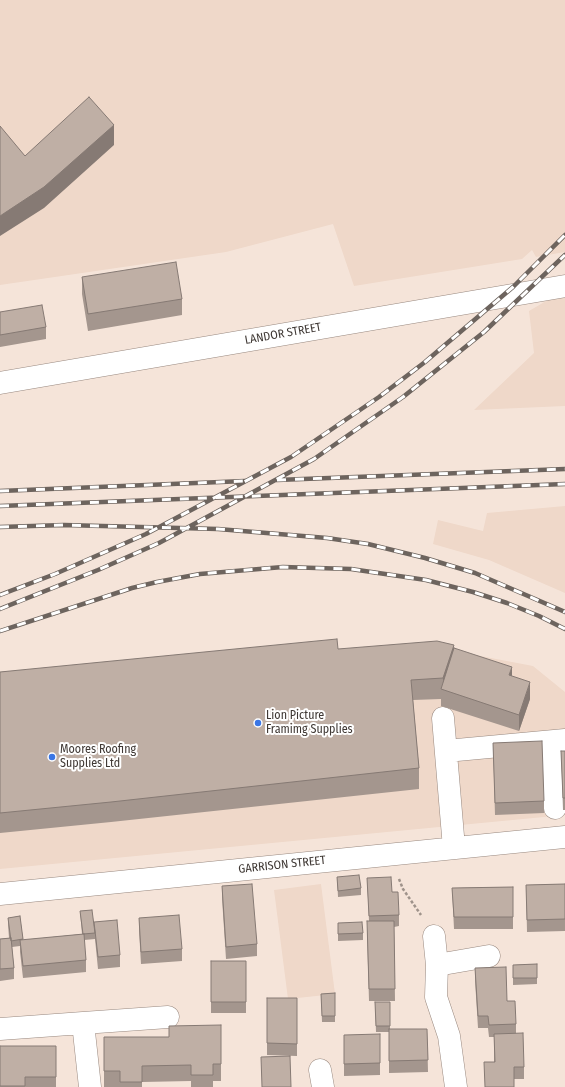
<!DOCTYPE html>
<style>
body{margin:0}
canvas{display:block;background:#f5e4d9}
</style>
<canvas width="565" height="1087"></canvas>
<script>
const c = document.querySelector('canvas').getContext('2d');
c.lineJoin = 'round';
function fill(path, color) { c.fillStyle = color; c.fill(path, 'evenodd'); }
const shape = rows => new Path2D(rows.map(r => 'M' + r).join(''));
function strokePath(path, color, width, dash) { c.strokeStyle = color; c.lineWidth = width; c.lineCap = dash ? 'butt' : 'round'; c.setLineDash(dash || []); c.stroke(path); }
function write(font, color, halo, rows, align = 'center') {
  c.font = font + ' "Fira Sans Condensed",sans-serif'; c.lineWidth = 4; c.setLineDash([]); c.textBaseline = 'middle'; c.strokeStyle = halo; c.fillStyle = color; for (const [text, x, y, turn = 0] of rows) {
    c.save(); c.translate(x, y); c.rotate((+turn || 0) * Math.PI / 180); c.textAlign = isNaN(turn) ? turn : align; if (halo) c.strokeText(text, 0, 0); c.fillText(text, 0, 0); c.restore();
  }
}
fill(shape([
 [0,0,565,0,565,252,536,257,532,250,522,259,354,286,333,224,226,252,0,285],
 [565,290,565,406,474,410,534,353,529,311],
 [565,506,565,593,489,560,433,544,438,520,483,531,487,513],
 [428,646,533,666,565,692,565,815,0,869,0,695],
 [321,884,335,994,288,999,274,890]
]), '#efd8c9');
const minor = shape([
 [0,383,565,286],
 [443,718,454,848],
 [550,742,555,808],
 [446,751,565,740],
 [0,894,565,837],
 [434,936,437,965,436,997,449,1036,456,1087],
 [437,965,489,956],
 [83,1023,168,1017],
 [0,1029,83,1023,90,1087],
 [320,1070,323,1087]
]);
strokePath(minor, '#98887f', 23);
strokePath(shape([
 [399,879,403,889,421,915]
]), '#9f938b', 2.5, [3, 2]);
strokePath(minor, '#fff', 22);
const rail = shape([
 [277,480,565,469],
 [0,491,245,481],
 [0,506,565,484],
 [0,527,64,525,218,529,327,538,368,544,425,558,475,573,565,612],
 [0,595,55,574,146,534,291,457,379,397,425,362,513,287,565,235],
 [0,609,98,570,159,543,314,459,403,397,484,332,565,255],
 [0,631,132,588,157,582,200,574,283,567,351,569,426,580,473,592,507,603,539,616,565,629]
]);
strokePath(rail, '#6d645e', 4.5);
strokePath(rail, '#fff', 3, [9]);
fill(shape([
 [82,277,182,299,182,315,88,331,82,294],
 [0,312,46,327,46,339,0,347],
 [454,648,512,676,530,699,519,731,441,706,441,699,413,700,419,768,419,789,111,822,0,833,0,672,338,649],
 [493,743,544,801,544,813,495,815],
 [561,751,565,751,565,810,563,810],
 [337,877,361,888,361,895,338,897],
 [367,878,392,892,399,915,399,926,394,927,395,1001,369,1001,367,933,369,921],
 [565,884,565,931,527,932,526,885],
 [222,886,257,944,257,956,226,959,222,898],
 [513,887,513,929,454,929,452,888],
 [80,911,94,928,120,955,120,967,98,969,95,939,84,940,86,960,86,972,23,978,20,952,20,946,12,947,14,968,14,979,0,981,0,939,9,938,8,924,8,918,20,916,23,940,82,934],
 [139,918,182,949,182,961,141,964,139,930],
 [338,923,363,933,363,940,338,941],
 [211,961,246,961,246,1013,211,1013],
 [537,964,537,984,513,985,513,965],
 [475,968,507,1001,516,1024,516,1034,524,1067,524,1079,514,1079,494,1062,494,1037,489,1037,488,1028,478,1028,475,980],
 [335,993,335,1022,322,1022,321,994],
 [267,998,297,998,297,1056,267,1055],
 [375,1002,390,1002,390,1029,427,1029,428,1072,389,1073,389,1032,376,1032],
 [221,1025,221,1081,213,1081,213,1087,191,1087,191,1081,142,1082,142,1087,104,1087,104,1037,169,1037],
 [344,1035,380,1063,380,1075,344,1076],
 [0,1046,56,1046,56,1087,0,1087]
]), '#a4968e');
fill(shape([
 [114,125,114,145,44,208,0,236,0,216],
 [454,645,454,665,443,690,443,678],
 [512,667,512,684,509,675],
 [530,682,530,699,519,731,519,715]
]), '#867a74');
const building = shape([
 [89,97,114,125,44,187,0,216,0,126,25,156,89,97],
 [176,262,182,299,88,314,82,277,176,262],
 [42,305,46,327,0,335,0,312,42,305],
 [337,639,338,649,437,641,454,645,443,678,411,680,419,768,111,802,0,813,0,672,337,639],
 [454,648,512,667,509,675,530,682,519,715,441,689,454,648],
 [542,741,544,801,495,803,493,743,542,741],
 [561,751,565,751,565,798,563,798,561,751],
 [359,875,361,888,338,891,337,877,359,875],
 [391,877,392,892,398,892,399,915,369,916,367,878,391,877],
 [252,884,257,944,226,947,222,886,252,884],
 [565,884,565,919,527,920,526,885,565,884],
 [513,887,513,917,454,917,452,888,513,887],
 [92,910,95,933,83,934,80,911,92,910],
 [179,915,182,949,141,952,139,918,179,915],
 [20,916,23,939,11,941,8,918,20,916],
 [117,920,120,955,98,957,94,922,117,920],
 [367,921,394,921,395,989,369,989,367,921],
 [362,922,363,933,338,934,338,923,362,922],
 [84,934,86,960,23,966,20,940,84,934],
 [11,938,14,968,0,969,0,939,11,938],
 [211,961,246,961,246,1002,211,1002,211,961],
 [537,964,537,978,513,978,513,965,537,964],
 [506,967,507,1001,515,1001,516,1024,489,1025,488,1016,478,1016,475,968,506,967],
 [335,993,335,1016,322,1016,321,994,335,993],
 [267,998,297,998,297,1044,267,1043,267,998],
 [375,1002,390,1002,390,1026,376,1026,375,1002],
 [221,1025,221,1064,213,1064,213,1075,191,1075,191,1065,142,1066,142,1082,120,1082,120,1071,104,1071,104,1037,169,1037,169,1026,221,1025],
 [389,1029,427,1029,428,1060,389,1061,389,1029],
 [523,1033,524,1067,514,1067,514,1087,485,1087,484,1062,495,1062,494,1034,523,1033],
 [380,1034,380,1063,344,1064,344,1035,380,1034],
 [0,1046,56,1046,56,1077,25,1077,25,1086,0,1086,0,1046],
 [290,1056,291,1087,262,1087,261,1057,290,1056]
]);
fill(building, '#bfafa5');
strokePath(building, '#867a74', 1);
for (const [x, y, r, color] of [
 [258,723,4,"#3a76e5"],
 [52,757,4,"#3a76e5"]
]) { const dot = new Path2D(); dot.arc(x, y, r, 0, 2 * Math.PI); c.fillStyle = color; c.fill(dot); strokePath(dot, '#fff', 1.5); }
write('12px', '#3f3834', '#fff', [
 ["LANDOR STREET",283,334,-10],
 ["GARRISON STREET",282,865,-6]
]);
write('12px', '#3f3834', '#fff', [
 ["Lion Picture",266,716],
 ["Framimg Supplies",266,730],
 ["Moores Roofing",60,750],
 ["Supplies Ltd",60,764]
], 'left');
</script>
